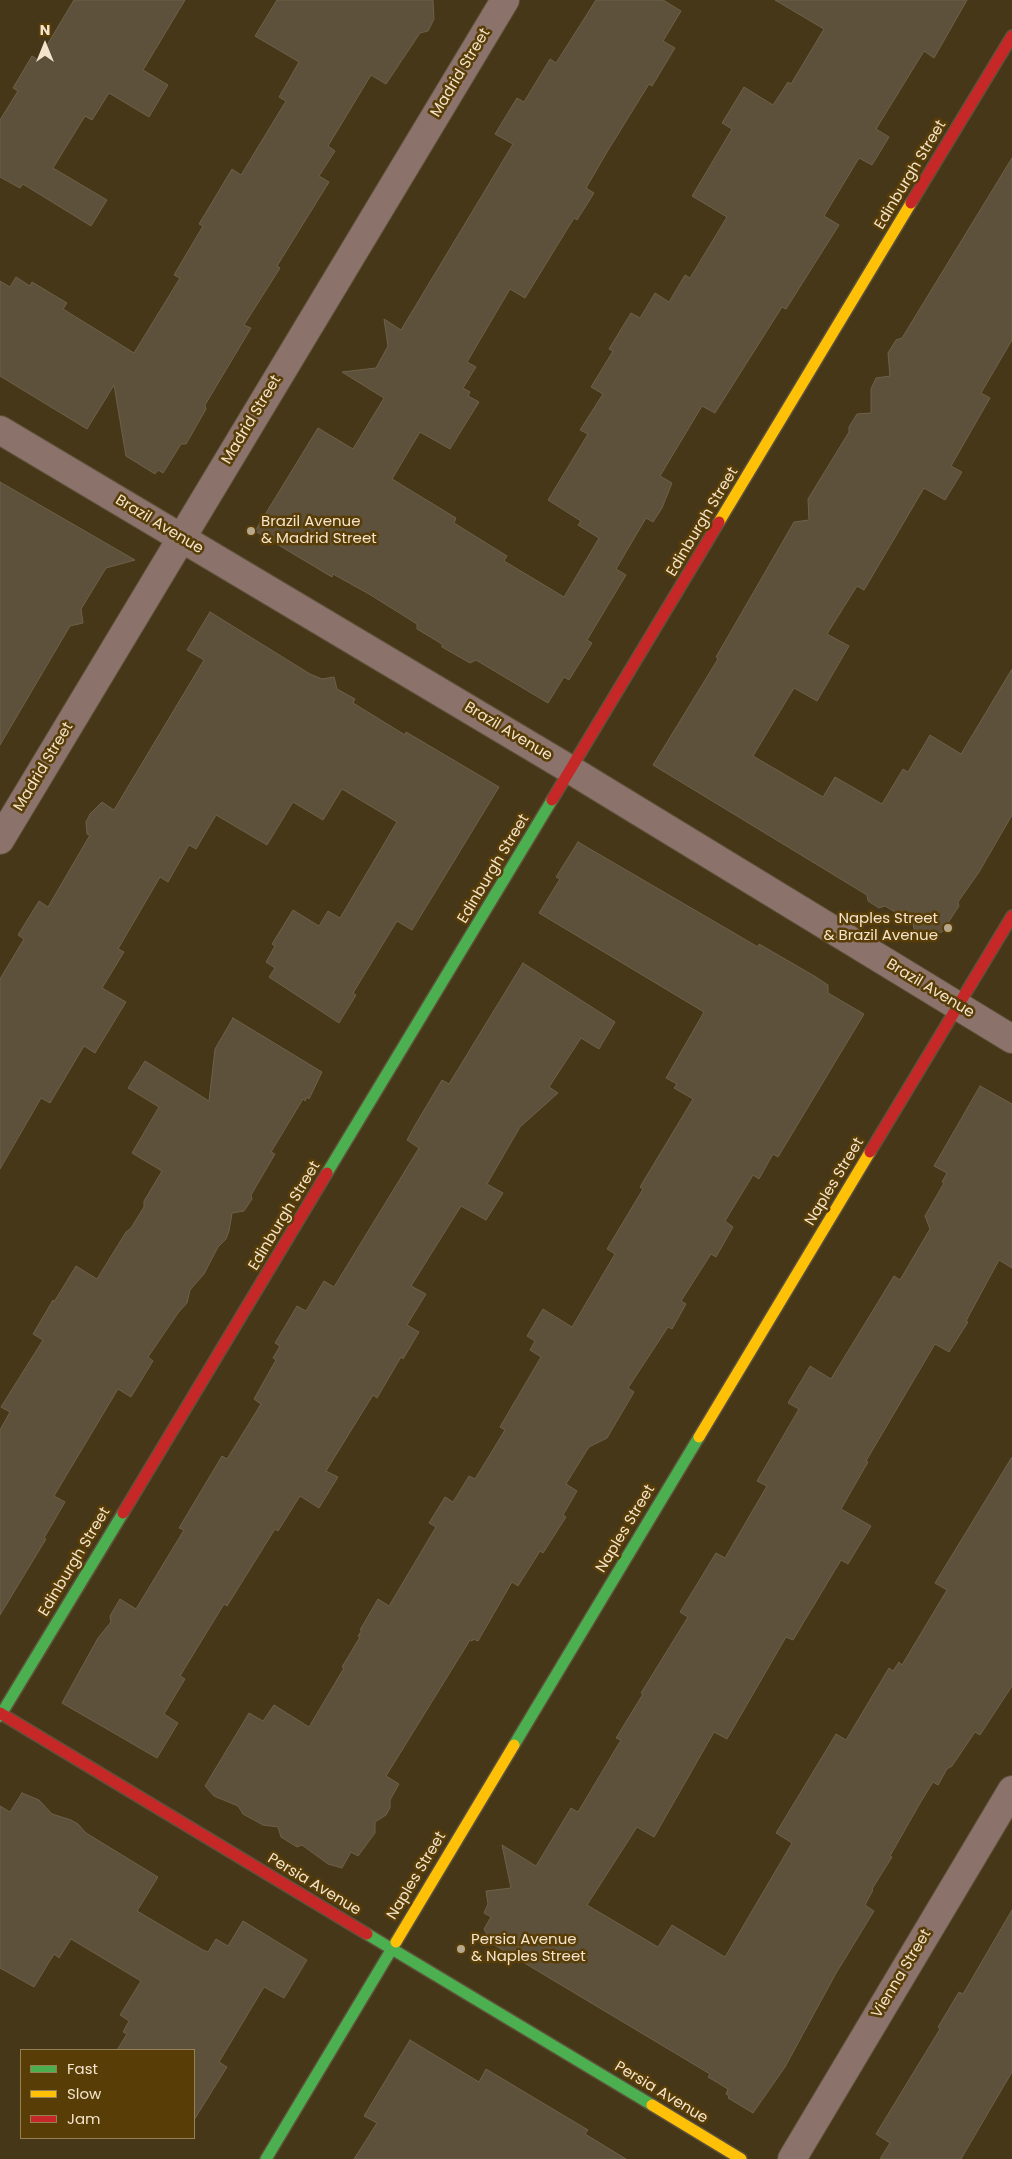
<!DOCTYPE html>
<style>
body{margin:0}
#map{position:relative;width:1012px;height:2159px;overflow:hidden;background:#463719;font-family:Poppins,sans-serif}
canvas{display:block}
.legend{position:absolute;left:20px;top:2049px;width:175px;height:90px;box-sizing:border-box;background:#583d07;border:1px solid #968055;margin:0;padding:6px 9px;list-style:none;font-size:15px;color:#f4e4cb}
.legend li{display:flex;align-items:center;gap:10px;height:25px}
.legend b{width:25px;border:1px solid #968055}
.north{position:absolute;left:20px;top:20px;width:50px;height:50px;-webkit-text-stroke:4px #583d07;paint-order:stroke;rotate:0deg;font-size:14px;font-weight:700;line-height:20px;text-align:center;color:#f4e4cb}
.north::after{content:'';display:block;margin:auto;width:18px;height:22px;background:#f4e4cb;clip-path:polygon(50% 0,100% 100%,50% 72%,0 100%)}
</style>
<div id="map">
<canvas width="1012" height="2159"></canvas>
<ul class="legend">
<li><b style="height:6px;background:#4caf50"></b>Fast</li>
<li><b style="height:6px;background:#ffc107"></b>Slow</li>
<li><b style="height:6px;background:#c62828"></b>Jam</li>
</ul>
<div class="north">N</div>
</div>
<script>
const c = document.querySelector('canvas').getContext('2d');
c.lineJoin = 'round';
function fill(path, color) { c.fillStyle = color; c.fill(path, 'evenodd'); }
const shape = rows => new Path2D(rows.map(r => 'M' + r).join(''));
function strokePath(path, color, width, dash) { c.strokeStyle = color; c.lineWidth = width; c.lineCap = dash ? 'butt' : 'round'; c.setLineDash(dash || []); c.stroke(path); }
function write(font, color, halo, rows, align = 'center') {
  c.font = font + ' Poppins,sans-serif'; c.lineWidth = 5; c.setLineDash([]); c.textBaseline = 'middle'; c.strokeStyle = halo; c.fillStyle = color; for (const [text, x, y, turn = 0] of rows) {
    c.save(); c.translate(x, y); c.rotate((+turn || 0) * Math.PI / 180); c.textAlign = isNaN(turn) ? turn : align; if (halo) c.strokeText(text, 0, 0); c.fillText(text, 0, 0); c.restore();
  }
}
const building = shape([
 [74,0,185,0,143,70,168,85,149,117,109,93,92,120,85,116,53,168,107,200,91,226,23,184,20,188,0,177,0,120,18,91,13,88,32,56,38,60,74,0],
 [277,0,433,0,434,19,428,31,420,33,386,84,371,75,328,146,335,151,319,176,329,182,277,266,280,268,244,325,251,328,205,405,206,409,186,444,181,444,163,473,158,470,155,474,126,456,114,385,87,429,0,376,0,281,10,287,16,277,30,286,32,282,67,303,63,309,134,353,180,278,174,275,203,226,199,224,232,169,241,175,286,101,279,97,299,62,255,36,277,0],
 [596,0,663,0,681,11,663,41,675,48,652,86,649,84,607,152,586,188,594,193,577,220,574,218,525,298,510,289,467,362,476,367,463,388,470,392,468,396,479,402,450,449,420,432,392,479,456,518,454,523,507,556,504,561,564,597,599,538,578,525,581,521,548,500,588,434,580,430,603,394,591,387,613,351,609,349,631,313,640,318,655,293,669,302,685,275,690,278,727,217,692,196,732,129,722,123,744,87,773,105,788,82,791,84,824,29,775,0,967,0,934,58,924,51,876,129,889,137,872,165,859,158,824,216,839,225,786,309,782,307,715,413,702,406,660,476,672,483,662,508,653,522,646,518,616,569,626,575,587,640,592,643,569,680,564,677,548,703,476,660,470,663,442,647,442,644,417,629,417,624,369,594,333,574,332,577,255,531,318,428,353,449,384,398,342,372,376,368,388,346,384,319,401,330,513,144,495,134,517,98,524,102,550,59,556,63,596,0],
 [1012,158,1012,340,981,393,990,398,951,466,962,472,945,500,924,488,864,590,857,586,827,634,849,646,817,701,794,688,753,756,823,797,835,777,882,804,903,769,908,772,930,735,961,754,1012,669,1012,815,979,872,958,902,959,906,942,932,924,935,914,929,913,923,885,906,879,908,868,901,867,895,653,765,718,659,716,657,730,633,794,522,809,520,808,499,849,432,849,427,857,414,871,413,871,389,876,378,890,376,888,353,896,340,902,338,1012,158],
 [0,482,135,560,106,568,81,609,83,623,70,626,0,745,0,482],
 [210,612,310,674,322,679,334,677,337,689,355,699,353,703,405,735,406,732,499,787,412,930,397,921,353,993,356,995,339,1023,269,977,275,968,266,962,275,946,272,944,293,910,319,926,328,911,340,918,397,822,342,789,323,820,293,802,267,845,216,815,196,849,189,845,168,882,160,877,118,949,124,952,102,988,126,1002,95,1053,84,1046,50,1103,41,1098,0,1169,0,979,24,939,18,935,39,901,48,907,90,835,87,834,86,822,90,814,102,802,114,810,204,660,187,650,210,612],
 [578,842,758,947,759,944,816,977,828,985,828,993,864,1014,778,1157,773,1154,759,1179,753,1175,725,1221,733,1227,716,1257,711,1254,681,1301,686,1304,672,1329,668,1327,628,1388,634,1392,607,1438,589,1447,566,1484,577,1491,563,1515,566,1517,543,1553,540,1551,518,1586,512,1582,478,1641,473,1639,472,1641,470,1640,386,1776,399,1784,390,1800,390,1808,386,1815,375,1822,375,1833,358,1856,351,1852,342,1868,328,1864,302,1845,297,1847,281,1837,278,1827,263,1825,243,1814,238,1806,214,1796,205,1786,249,1713,263,1721,274,1705,309,1727,344,1668,342,1667,360,1637,358,1636,362,1630,360,1630,378,1599,389,1606,436,1527,429,1523,445,1497,453,1502,469,1476,475,1479,505,1430,500,1427,541,1357,530,1350,535,1341,527,1336,543,1309,572,1327,615,1254,607,1249,643,1189,640,1187,693,1099,674,1088,677,1084,666,1078,704,1012,539,913,560,879,556,877,578,842],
 [523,963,615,1022,599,1049,581,1038,549,1087,558,1093,520,1127,487,1184,503,1193,486,1220,461,1206,411,1286,426,1294,407,1325,419,1332,403,1359,401,1357,377,1398,373,1395,326,1471,338,1477,319,1508,300,1496,278,1531,275,1529,227,1606,224,1604,180,1676,185,1679,164,1714,178,1723,157,1758,62,1703,98,1638,111,1622,110,1616,120,1599,136,1609,184,1530,179,1528,222,1456,227,1459,261,1404,254,1399,276,1360,273,1358,280,1346,275,1343,297,1306,306,1311,324,1281,334,1287,419,1148,407,1140,414,1127,442,1080,449,1084,523,963],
 [233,1018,322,1072,309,1099,307,1097,305,1101,303,1099,271,1152,275,1154,251,1195,252,1199,244,1211,232,1213,229,1231,226,1239,218,1247,204,1274,190,1290,187,1303,178,1313,148,1357,153,1361,131,1397,118,1389,54,1496,65,1502,44,1538,46,1539,0,1615,0,1430,10,1412,1,1407,43,1340,33,1334,53,1300,54,1302,76,1266,97,1279,126,1232,131,1228,144,1207,144,1201,162,1171,132,1153,159,1107,128,1088,145,1061,209,1101,215,1049,233,1018],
 [980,1086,1012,1104,1012,1268,999,1260,966,1321,968,1322,949,1352,935,1344,866,1461,868,1462,841,1509,871,1526,848,1564,841,1560,793,1640,786,1637,727,1739,714,1732,654,1837,637,1827,587,1905,658,1947,672,1925,725,1957,792,1843,776,1833,836,1734,846,1740,889,1668,893,1671,899,1662,902,1665,947,1590,935,1583,1012,1457,1012,1686,980,1735,975,1732,952,1766,947,1769,938,1785,933,1782,919,1805,890,1856,892,1857,872,1889,873,1890,865,1905,874,1911,835,1975,785,2067,753,2113,728,2098,729,2096,726,2094,728,2089,708,2077,710,2074,491,1943,484,1929,491,1917,484,1913,488,1904,486,1891,511,1888,502,1845,536,1866,571,1808,578,1812,621,1740,616,1738,643,1694,641,1693,688,1617,680,1612,716,1553,725,1558,767,1486,757,1481,799,1409,788,1403,810,1366,831,1379,894,1276,900,1280,930,1229,925,1216,944,1183,942,1182,947,1173,934,1166,980,1086],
 [22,1793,39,1800,52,1814,71,1820,78,1824,86,1833,158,1877,137,1911,203,1950,208,1952,216,1939,228,1946,243,1921,307,1960,284,1998,264,1987,219,2062,227,2067,194,2120,194,2050,117,2050,127,2034,123,2032,129,2021,120,2015,141,1981,71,1939,59,1958,54,1954,34,1987,0,1968,0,1806,10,1812,22,1793],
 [1012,1910,1012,2072,961,2159,880,2159,890,2143,876,2134,940,2029,938,2027,959,1992,963,1994,1012,1910],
 [410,2040,479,2082,486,2069,588,2130,585,2134,626,2159,354,2159,377,2123,364,2116,410,2040]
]);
fill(building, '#5e513b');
strokePath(building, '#6d614a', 1);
const street = shape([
 [0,430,571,770,1012,1039],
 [0,840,505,0],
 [792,2159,1012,1790]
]);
const fast = shape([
 [327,1173,552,800],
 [0,1716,123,1513],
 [514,1745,699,1437],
 [367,1934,652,2105],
 [266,2159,396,1942]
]);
const slow = shape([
 [719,522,911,203],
 [699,1437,870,1152],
 [396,1942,514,1745],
 [652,2105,741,2159]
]);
const jam = shape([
 [911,203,1012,36],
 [552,800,719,522],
 [870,1152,1012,916],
 [123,1513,327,1173],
 [0,1713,367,1934]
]);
strokePath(street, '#5e5139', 30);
strokePath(fast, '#5e5139', 14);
strokePath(slow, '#5e5139', 14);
strokePath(jam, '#5e5139', 14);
strokePath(street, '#8b726a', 28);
strokePath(fast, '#4caf50', 11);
strokePath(slow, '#ffc107', 11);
strokePath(jam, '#c62828', 11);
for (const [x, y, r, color] of [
 [251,531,5,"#b7a78d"],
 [948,928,5,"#b7a78d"],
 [461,1949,5,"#b7a78d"]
]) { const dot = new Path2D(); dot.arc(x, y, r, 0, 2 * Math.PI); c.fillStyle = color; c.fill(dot); strokePath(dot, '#583d07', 2); }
write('15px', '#f4e4cb', '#583d07', [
 ["Madrid Street",461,73,-59],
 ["Edinburgh Street",911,175,-59],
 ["Madrid Street",252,420,-59],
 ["Edinburgh Street",703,522,-59],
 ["Brazil Avenue",159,525,31],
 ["Brazil Avenue",508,732,31],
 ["Madrid Street",44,767,-59],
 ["Edinburgh Street",494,869,-59],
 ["Brazil Avenue",930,989,31],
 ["Naples Street",835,1182,-59],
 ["Edinburgh Street",285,1216,-59],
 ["Naples Street",626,1529,-59],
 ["Edinburgh Street",75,1562,-59],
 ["Naples Street",417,1876,-59],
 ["Persia Avenue",314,1885,31],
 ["Vienna Street",902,1974,-59],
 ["Persia Avenue",661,2093,31]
]);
write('15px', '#f4e4cb', '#583d07', [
 ["Brazil Avenue",261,522],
 ["& Madrid Street",261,539],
 ["Naples Street",938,919,"right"],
 ["& Brazil Avenue",938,936,"right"],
 ["Persia Avenue",471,1940],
 ["& Naples Street",471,1957]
], 'left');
</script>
